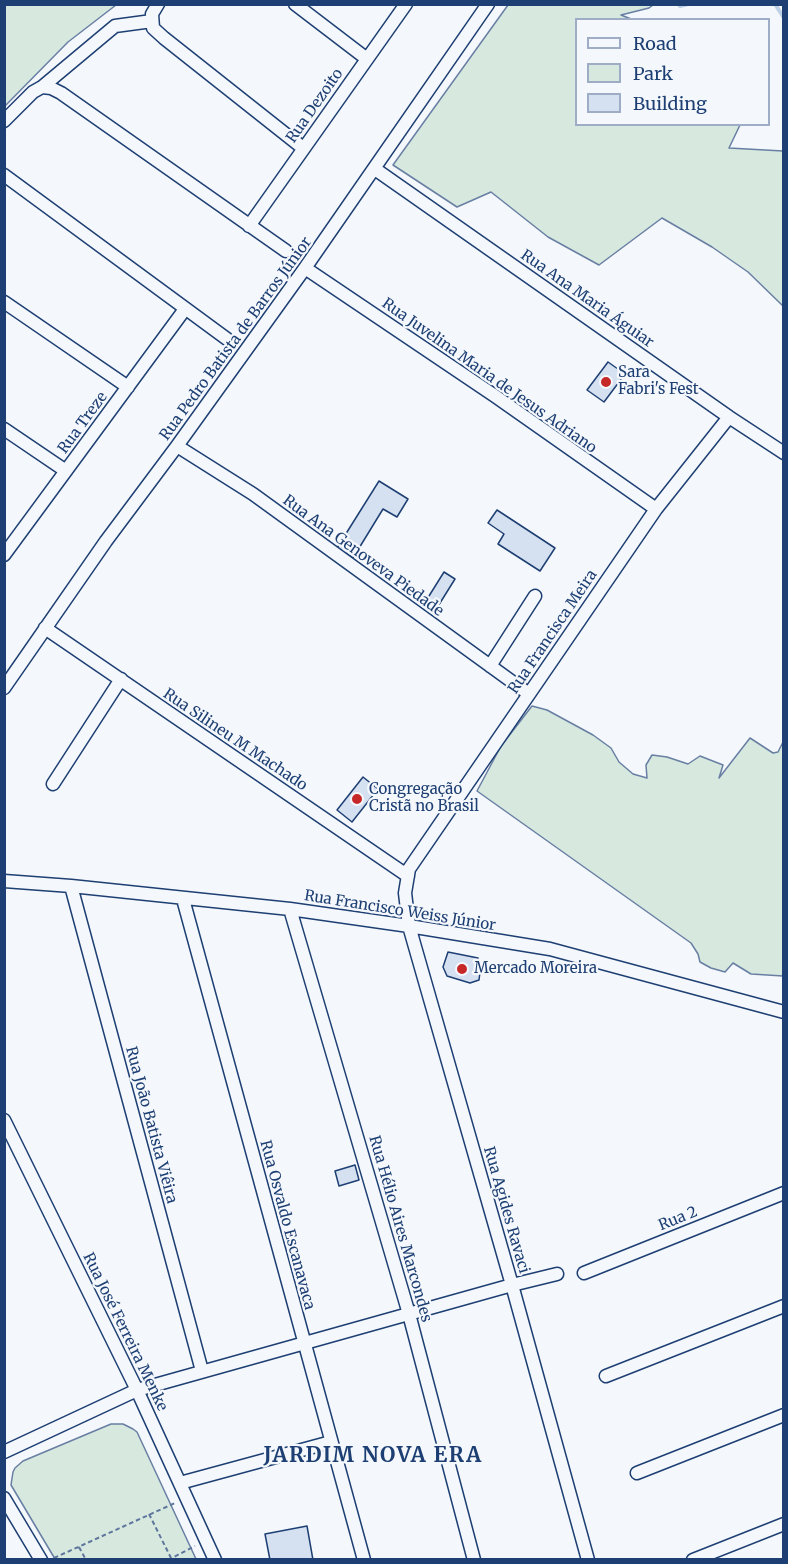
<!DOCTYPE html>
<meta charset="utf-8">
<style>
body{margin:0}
#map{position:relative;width:788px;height:1564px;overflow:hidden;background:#f4f7fb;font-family:Merriweather,serif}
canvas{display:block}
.frame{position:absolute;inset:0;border:6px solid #1d3f73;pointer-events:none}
.legend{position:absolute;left:575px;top:18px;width:195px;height:108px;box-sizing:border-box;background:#f4f7fb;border:2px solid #9eadc5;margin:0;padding:8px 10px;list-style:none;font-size:18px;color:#1d3f73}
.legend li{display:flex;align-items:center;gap:12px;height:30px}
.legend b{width:30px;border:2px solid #9eadc5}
</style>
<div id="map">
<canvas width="788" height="1564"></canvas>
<div class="frame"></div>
<ul class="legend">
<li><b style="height:8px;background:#f4f7fb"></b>Road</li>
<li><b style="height:16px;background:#d7e8df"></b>Park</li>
<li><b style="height:16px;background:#d5e0f0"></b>Building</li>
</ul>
</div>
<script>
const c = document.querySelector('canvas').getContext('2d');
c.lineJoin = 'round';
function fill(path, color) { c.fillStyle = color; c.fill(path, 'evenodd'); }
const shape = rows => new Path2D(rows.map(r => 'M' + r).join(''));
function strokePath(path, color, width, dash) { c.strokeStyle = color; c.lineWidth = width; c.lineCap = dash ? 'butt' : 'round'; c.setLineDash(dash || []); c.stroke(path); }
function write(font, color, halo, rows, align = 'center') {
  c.font = font + ' Merriweather,serif'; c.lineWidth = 4.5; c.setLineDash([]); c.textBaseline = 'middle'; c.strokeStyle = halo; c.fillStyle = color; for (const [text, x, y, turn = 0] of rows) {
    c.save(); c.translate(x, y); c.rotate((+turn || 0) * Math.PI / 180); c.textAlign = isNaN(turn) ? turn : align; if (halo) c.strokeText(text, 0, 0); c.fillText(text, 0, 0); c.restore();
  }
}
const green = shape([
 [5,4,116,4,116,5,68,42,5,106,5,4],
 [508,5,653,5,649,8,621,15,631,19,576,20,576,124,740,125,729,148,783,151,783,306,748,272,712,247,662,218,599,265,548,237,491,192,457,207,393,165,508,5],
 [532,706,547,710,593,735,611,748,619,762,633,774,647,778,646,765,652,755,667,757,688,764,700,756,723,765,719,778,750,738,773,753,778,752,783,742,783,976,751,974,733,963,725,972,711,968,700,962,698,954,691,943,477,791,501,746,532,706],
 [111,1424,123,1424,133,1429,137,1432,196,1559,55,1559,11,1485,13,1472,15,1468,23,1461,111,1424]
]);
fill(green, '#d7e8df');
strokePath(green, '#687fa3', 1.5);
strokePath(shape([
 [679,4,680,6,688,4],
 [775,4,784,18]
]), '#bed0e5', 4);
const building = shape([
 [608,362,625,374,604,402,587,390,608,362],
 [379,481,408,499,397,517,383,509,353,558,337,548,379,481],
 [497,510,555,548,540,571,498,544,504,534,488,523,497,510],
 [444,572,455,579,435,611,424,604,444,572],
 [363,777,378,789,352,822,337,810,363,777],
 [448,952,478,958,480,972,479,980,470,983,447,976,443,967,448,952],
 [355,1165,359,1180,339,1186,335,1171,355,1165],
 [307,1526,313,1560,270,1560,265,1534,307,1526]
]);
fill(building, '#d5e0f0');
strokePath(building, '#1d3f73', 1.5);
const minor = shape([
 [158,4,152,14,153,28,164,38,303,148],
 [295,4,367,59],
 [42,87,115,26,152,21],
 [4,121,33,92,42,87,51,88,61,93,286,251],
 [375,169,729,417,784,453],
 [4,175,227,339],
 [249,226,406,4],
 [305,268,495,396,656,509],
 [4,302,128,387],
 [4,429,66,471],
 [177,446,253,494,529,694],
 [4,555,185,309],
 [45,628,408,876],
 [490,666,535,596],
 [4,688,106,541,177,446,305,268,488,4],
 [53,784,121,679],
 [4,881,71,886,290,909,409,926,550,949,784,1012],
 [71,886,202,1371],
 [183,899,364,1560],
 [290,909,409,1314,474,1560],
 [4,1120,137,1390,215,1560],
 [584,1273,784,1193],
 [606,1376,784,1306],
 [4,1452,137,1390,512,1285,557,1274],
 [637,1473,784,1415],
 [180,1483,331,1442],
 [4,1498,41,1560],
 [588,1560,512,1285,409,926,405,893,409,869,656,509,729,417],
 [693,1560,784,1524]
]);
strokePath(minor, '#1d3f73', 15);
strokePath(shape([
 [149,1514,171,1558],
 [79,1547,86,1560],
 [54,1558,175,1503],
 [168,1560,195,1546]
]), '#5e769c', 2, [4.5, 3]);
strokePath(minor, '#f4f7fb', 12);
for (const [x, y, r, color] of [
 [606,382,6,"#c62828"],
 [357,799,6,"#c62828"],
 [462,969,6,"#c62828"]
]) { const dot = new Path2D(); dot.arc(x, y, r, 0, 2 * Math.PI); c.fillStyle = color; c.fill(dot); strokePath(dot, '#f4f7fb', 2); }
write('15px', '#1d3f73', '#f4f7fb', [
 ["Rua Dezoito",315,106,-55],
 ["Rua Ana Maria Águiar",587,299,35],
 ["Rua Pedro Batista de Barros Júnior",236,339,-54],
 ["Rua Juvelina Maria de Jesus Adriano",489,376,35],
 ["Rua Treze",83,423,-54],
 ["Rua Ana Genoveva Piedade",363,556,36],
 ["Rua Francisca Meira",553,632,-56],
 ["Rua Silineu M Machado",235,740,34],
 ["Rua Francisco Weiss Júnior",400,911,9],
 ["Rua João Batista Viêira",151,1125,75],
 ["Rua Agides Ravaci",506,1210,74],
 ["Rua 2",678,1219,-22],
 ["Rua Osvaldo Escanavaca",287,1225,75],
 ["Rua Hélio Aires Marcondes",400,1229,74],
 ["Rua José Ferreira Menke",125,1332,64]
]);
write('15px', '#1d3f73', '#f4f7fb', [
 ["Sara",618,373],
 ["Fabri's Fest",618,390],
 ["Congregação",369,790],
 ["Cristã no Brasil",369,807],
 ["Mercado Moreira",474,969]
], 'left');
c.letterSpacing = '1.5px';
write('bold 21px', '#1d3f73', '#f4f7fb', [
 ["JARDIM NOVA ERA",373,1456]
]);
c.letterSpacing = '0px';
</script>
